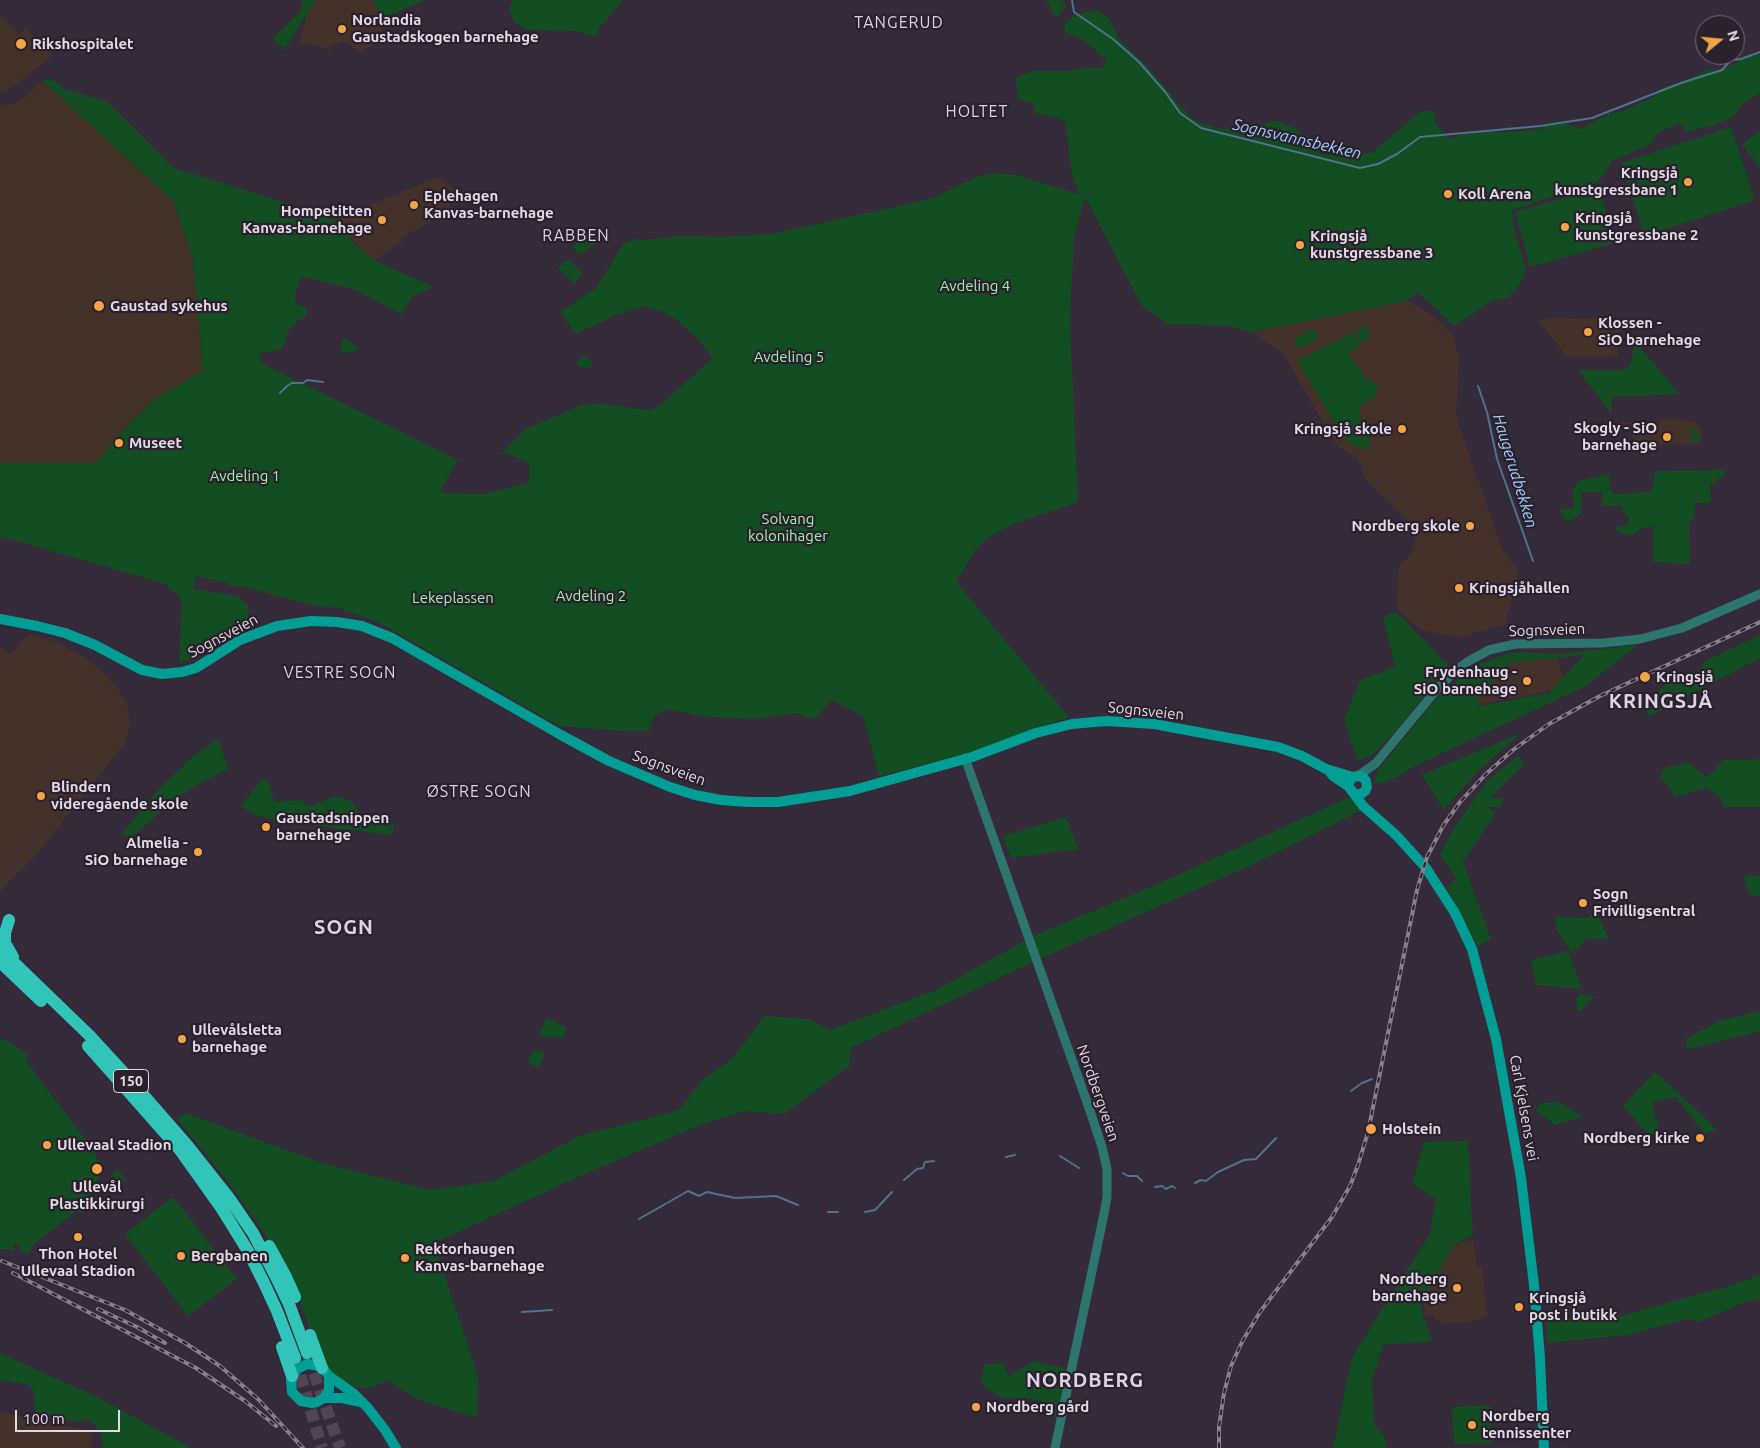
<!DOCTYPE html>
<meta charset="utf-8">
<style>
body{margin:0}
#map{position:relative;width:1760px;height:1448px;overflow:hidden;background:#352a39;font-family:Ubuntu,sans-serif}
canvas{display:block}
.north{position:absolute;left:1695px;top:15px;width:50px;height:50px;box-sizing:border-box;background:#2b202e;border:1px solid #746b77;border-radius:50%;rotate:73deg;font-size:14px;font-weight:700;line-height:20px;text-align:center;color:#e2dbe5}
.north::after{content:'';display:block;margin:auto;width:18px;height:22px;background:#f5a345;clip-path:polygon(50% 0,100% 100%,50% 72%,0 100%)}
.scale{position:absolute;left:15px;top:1410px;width:105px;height:22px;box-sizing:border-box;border:2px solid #e2dbe5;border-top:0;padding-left:6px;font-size:15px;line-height:18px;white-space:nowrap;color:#e2dbe5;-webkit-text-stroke:4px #2b202e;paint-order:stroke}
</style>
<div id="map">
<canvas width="1760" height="1448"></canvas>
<div class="north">N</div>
<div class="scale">100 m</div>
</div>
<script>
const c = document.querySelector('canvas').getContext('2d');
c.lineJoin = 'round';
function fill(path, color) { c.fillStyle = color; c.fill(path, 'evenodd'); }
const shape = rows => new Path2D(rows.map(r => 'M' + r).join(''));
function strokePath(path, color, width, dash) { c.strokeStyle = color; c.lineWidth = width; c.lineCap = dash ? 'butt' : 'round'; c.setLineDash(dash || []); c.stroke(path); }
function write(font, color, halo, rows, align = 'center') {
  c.font = font + ' Ubuntu,sans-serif'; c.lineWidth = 4.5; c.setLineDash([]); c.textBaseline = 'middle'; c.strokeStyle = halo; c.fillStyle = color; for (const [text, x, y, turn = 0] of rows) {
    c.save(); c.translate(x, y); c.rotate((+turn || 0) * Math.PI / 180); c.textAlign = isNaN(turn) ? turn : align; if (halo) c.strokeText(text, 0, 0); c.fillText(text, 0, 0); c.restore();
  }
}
fill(shape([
 [311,0,373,0,378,10,384,40,360,52,357,49,351,47,350,43,341,42,329,46,330,51,308,43,299,43],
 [439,177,458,192,449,203,452,208,401,239,401,242,371,263,335,219],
 [1407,301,1425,310,1453,334,1459,357,1456,416,1502,549,1519,572,1505,624,1462,637,1423,631,1397,609,1399,564,1411,555,1415,537,1406,519,1365,479,1358,458,1338,447,1283,354,1252,332],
 [1608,318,1618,329,1618,356,1567,357,1537,319],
 [1676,419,1696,423,1701,430,1701,443,1651,445,1644,451,1621,422,1660,422,1661,420],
 [29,634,53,641,82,656,101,670,119,689,127,704,130,724,129,732,124,744,42,848,0,892,0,646,10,655],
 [1557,657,1568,689,1546,690,1545,692,1465,707,1508,661],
 [1469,1239,1474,1243,1477,1267,1482,1267,1487,1316,1480,1318,1480,1320,1442,1324,1441,1320,1435,1321,1434,1315,1426,1316,1424,1307,1425,1302,1444,1252],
 [0,1412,42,1420,90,1431,93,1435,91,1448,0,1448]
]), '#44312a');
fill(shape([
 [0,15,19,34,25,28,52,55,16,85,3,92,0,92],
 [43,81,173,201,193,259,203,372,155,399,123,430,92,468,0,469,0,105,12,104,20,101]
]), '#433228');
fill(shape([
 [302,0,316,0,284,50,273,39,302,9],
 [373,0,425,0,381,19],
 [513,0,623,0,598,30,598,34,593,36,576,31,528,30,515,23,509,9],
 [1046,0,1062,0,1066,7,1056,18],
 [1096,10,1109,19,1120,40,1149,68,1181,107,1196,121,1219,129,1254,127,1275,120,1295,128,1313,149,1322,154,1351,155,1373,152,1421,111,1435,111,1435,123,1450,139,1471,131,1508,132,1541,129,1549,123,1562,122,1581,129,1608,114,1623,111,1653,97,1662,87,1677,84,1710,69,1716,72,1737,62,1740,57,1760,53,1760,93,1744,102,1732,118,1714,125,1687,132,1681,123,1657,133,1651,144,1612,161,1605,173,1597,182,1512,210,1514,230,1526,269,1522,281,1509,298,1493,300,1454,326,1418,292,1407,301,1252,332,1229,326,1168,324,1142,306,1085,197,1074,238,1070,321,1078,502,1013,524,987,538,974,552,956,582,1069,717,966,755,879,776,863,716,831,700,816,718,805,718,799,713,754,719,707,717,668,709,655,715,649,731,621,731,559,726,378,622,338,608,316,606,253,589,235,585,235,587,228,585,228,583,196,576,194,589,237,596,248,606,249,626,220,642,195,658,179,663,182,602,178,595,165,584,0,536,0,466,3,463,96,463,123,430,155,399,203,371,193,259,173,201,43,81,47,78,54,80,66,90,106,101,174,168,321,214,340,224,356,246,379,263,434,287,413,296,401,314,356,290,302,276,298,283,295,297,296,304,306,308,307,313,304,318,296,322,289,329,282,349,260,354,261,363,458,460,440,491,444,493,484,494,529,483,529,464,512,455,501,454,526,429,579,406,595,403,647,410,658,407,713,358,699,340,681,323,664,312,644,306,616,315,576,334,560,312,596,288,624,243,637,239,647,240,680,236,724,237,771,234,922,201,933,198,974,178,993,173,1016,175,1081,195,1078,192,1072,173,1065,121,1054,117,1035,113,1033,103,1019,100,1015,78,1032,71,1071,71,1088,67,1104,68,1106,60,1085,41,1065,32,1064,25,1074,15],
 [1731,127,1755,200,1645,236,1621,163],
 [1760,131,1760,168,1742,144],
 [1599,188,1615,243,1530,267,1515,212],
 [591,234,597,243,578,255,572,246],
 [566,260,569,260,582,273,575,283,573,283,559,269,558,267],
 [1365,325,1371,336,1361,343,1355,332],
 [1313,328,1319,338,1299,349,1294,339],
 [1353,332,1361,345,1346,355,1350,356,1365,378,1379,387,1373,400,1365,402,1360,407,1360,416,1362,421,1372,428,1368,451,1348,442,1343,436,1297,361],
 [344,338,361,348,350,353,342,352,340,347],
 [1634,347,1640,347,1679,394,1612,397,1611,413,1578,370,1622,370,1628,367,1631,363],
 [584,356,591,360,592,363,592,366,588,368,579,367,577,365,578,359],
 [1689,428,1695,429,1698,431,1700,441,1688,440,1689,436,1695,433,1689,431],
 [1725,470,1725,475,1710,485,1711,503,1695,503,1694,518,1689,523,1690,564,1653,562,1653,526,1640,529,1630,536,1612,529,1628,524,1629,515,1622,514,1622,506,1602,506,1602,492,1581,492,1581,514,1567,523,1559,509,1574,509,1573,488,1580,481,1609,474,1610,490,1614,494,1652,492,1655,471],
 [1396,612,1448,665,1398,729,1371,756,1358,761,1344,720,1360,681,1395,666,1383,617],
 [1760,635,1760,658,1649,716,1642,704,1667,683,1701,670,1705,661],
 [1638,645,1584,687,1419,764,1387,782,1375,784,1375,777,1379,769,1442,692,1477,665,1512,652,1557,654],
 [1584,655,1549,693,1479,706,1478,698,1509,663],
 [1521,733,1477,772,1444,810,1422,775],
 [218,739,229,768,193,787,174,800,130,839,122,833,161,787,190,759],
 [1518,756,1525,763,1489,799,1502,798,1501,807,1488,807,1495,814,1463,862,1491,939,1477,946,1447,888,1456,878,1440,855,1454,828,1488,780],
 [1760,759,1760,807,1724,807,1719,796,1706,788,1675,797,1666,783,1660,779,1664,768,1689,763,1707,778,1723,760],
 [263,778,266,779,269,783,272,797,276,802,301,800,305,804,311,806,331,798,337,797,346,799,351,801,360,813,391,820,394,828,392,835,303,824,291,824,254,815,241,806],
 [1348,798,1366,808,1247,867,1031,963,851,1048,849,1066,784,1114,745,1111,705,1123,587,1173,434,1243,478,1376,477,1418,417,1399,388,1380,371,1388,356,1387,337,1378,321,1359,288,1272,265,1234,222,1174,177,1119,185,1113,322,1163,431,1190,494,1181,579,1136,680,1110,700,1082,733,1058,765,1016,809,1019,830,1030,936,990,1035,935,1151,887],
 [1066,817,1078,849,1011,858,1003,836],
 [1744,875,1760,876,1760,896,1749,895],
 [1595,909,1609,939,1586,939,1576,951,1571,952,1556,928,1555,917,1588,918],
 [1568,951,1582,989,1536,985,1531,960],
 [1580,994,1595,996,1580,1012,1577,1009,1576,999],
 [1760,1011,1760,1031,1687,1050,1687,1038,1719,1021],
 [547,1018,567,1028,563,1039,558,1036,554,1038,547,1036,545,1038,539,1035],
 [0,1038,15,1045,23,1053,25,1052,28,1055,26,1061,87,1142,93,1141,94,1145,92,1149,97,1157,100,1169,97,1189,91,1198,83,1206,84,1212,82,1213,77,1211,30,1247,30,1252,27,1254,25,1254,16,1243,13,1244,15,1249,13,1251,9,1249,0,1250],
 [533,1050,545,1054,538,1068,527,1062],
 [1655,1072,1672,1087,1717,1130,1704,1133,1676,1097,1652,1102,1655,1118,1658,1118,1657,1135,1651,1135,1645,1131,1623,1106],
 [1556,1102,1562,1104,1583,1117,1555,1125,1535,1110,1541,1103],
 [1468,1141,1473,1235,1453,1246,1420,1306,1432,1341,1383,1345,1372,1380,1374,1425,1385,1437,1386,1448,1333,1448,1352,1357,1430,1234,1436,1199,1412,1184,1424,1142],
 [118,1169,126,1180,119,1185,112,1174],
 [173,1197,237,1279,188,1316,125,1234],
 [1760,1275,1760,1299,1748,1301,1698,1322,1687,1319,1627,1335,1547,1343,1547,1317,1621,1316,1736,1284],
 [0,1353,97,1397,191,1448,103,1448,100,1431,89,1419,80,1422,35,1412,34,1392,29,1385,0,1380],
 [1034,1361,1068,1369,1058,1418,1054,1416,1047,1403,1029,1398,1004,1398,986,1389,981,1379,984,1364,1003,1363,1009,1376],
 [1490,1405,1492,1443,1454,1444,1452,1407]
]), '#134d22');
strokePath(shape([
 [1072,0,1074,12,1113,39,1139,62,1166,93,1180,113,1201,128,1360,168,1378,164,1397,154,1420,137,1540,126,1592,118,1681,83,1722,70,1731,60,1741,59,1760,52],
 [1478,386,1487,412,1497,459,1533,561],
 [280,393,287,386,292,383,303,383,307,380,323,382],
 [1351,1091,1362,1083,1372,1079],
 [1060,1156,1079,1168],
 [1006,1157,1015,1155],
 [1123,1173,1128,1176,1137,1176,1142,1181],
 [904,1180,917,1169,923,1168,925,1162,934,1161],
 [1195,1183,1201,1180,1206,1181,1218,1172,1244,1160,1256,1159,1276,1138],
 [1155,1187,1162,1186,1166,1189,1172,1186,1175,1188],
 [828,1212,838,1212],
 [865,1212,875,1210,892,1192],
 [639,1219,688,1191,699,1196,707,1192,735,1198,776,1196,798,1205],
 [522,1312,552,1310]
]), '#4f728e', 2);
strokePath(shape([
 [308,1356,340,1448],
 [295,1358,322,1448]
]), '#4f4553', 12, [12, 6]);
strokePath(shape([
 [965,758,1089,1108,1102,1147,1107,1169,1107,1197,1104,1214,1055,1448],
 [1358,776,1376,763,1438,688,1455,671,1467,662,1489,650,1515,644,1603,643,1640,639,1682,628,1760,594]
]), '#2d7670', 9);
strokePath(shape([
 [0,619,37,626,65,633,95,645,142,670,162,674,182,672,196,668,240,640,277,626,311,621,337,622,362,626,392,638,561,735,609,761,670,787,695,795,721,800,748,802,778,802,850,791,972,757,1036,733,1072,724,1106,721,1154,724,1278,747,1302,756,1326,769,1353,777],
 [1329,771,1333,776,1349,787,1363,806,1396,835,1426,868,1455,913,1472,949,1496,1039,1521,1178,1534,1285,1540,1358,1544,1448],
 [1350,781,1353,777,1358,776,1363,777,1366,781,1367,787,1365,791,1361,794,1356,794],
 [329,1376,329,1390,324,1398,317,1402,312,1403,301,1401,292,1392,291,1380,297,1369,307,1364,319,1366,325,1371,329,1376,353,1393,368,1408,385,1430,396,1448],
 [324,1398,342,1398,361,1402]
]), '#009e95', 10);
strokePath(shape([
 [9,920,5,933,5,943,13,957],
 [0,949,90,1036,125,1074,187,1145,229,1198,253,1233,276,1277,289,1304,307,1353],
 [0,962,41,1001],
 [88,1046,180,1150,222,1209,248,1251,264,1283,277,1311,295,1358],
 [269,1246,286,1277,295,1297],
 [310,1335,322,1368],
 [282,1347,292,1376]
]), '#31c5ba', 12);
const rail = shape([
 [2,1261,125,1310,185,1343,220,1366,258,1399,303,1448],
 [13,1273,196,1368,245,1401,276,1426],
 [98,1309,137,1327,165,1343],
 [1219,1448,1219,1427,1224,1393,1231,1366,1243,1340,1260,1312,1332,1217,1350,1186,1358,1165,1368,1132,1417,890,1427,857,1443,826,1460,802,1486,774,1513,750,1549,724,1600,696,1760,622]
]);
strokePath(rail, '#897f8c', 4);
strokePath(rail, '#2b202e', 2, [5.5]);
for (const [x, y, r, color] of [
 [342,29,5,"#f5a345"],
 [21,44,6,"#f5a345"],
 [1688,182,5,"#f5a345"],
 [1448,194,5,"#f5a345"],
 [414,205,5,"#f5a345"],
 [382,220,5,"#f5a345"],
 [1565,227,5,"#f5a345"],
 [1300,245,5,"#f5a345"],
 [99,306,6,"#f5a345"],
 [1588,332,5,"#f5a345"],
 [1402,429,5,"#f5a345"],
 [1667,437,5,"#f5a345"],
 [119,443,5,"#f5a345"],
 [1470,526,5,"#f5a345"],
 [1459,588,5,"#f5a345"],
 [1645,677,6,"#f5a345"],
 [1527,681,5,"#f5a345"],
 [41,796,5,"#f5a345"],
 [266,827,5,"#f5a345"],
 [198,852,5,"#f5a345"],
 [1583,903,5,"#f5a345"],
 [182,1039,5,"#f5a345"],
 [1371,1129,6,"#f5a345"],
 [1700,1138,5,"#f5a345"],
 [47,1145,5,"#f5a345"],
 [97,1169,6,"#f5a345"],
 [78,1237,5,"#f5a345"],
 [181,1256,5,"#f5a345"],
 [405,1258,5,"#f5a345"],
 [1457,1288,5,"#f5a345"],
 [1519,1307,5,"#f5a345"],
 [976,1407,5,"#f5a345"],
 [1472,1425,5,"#f5a345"]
]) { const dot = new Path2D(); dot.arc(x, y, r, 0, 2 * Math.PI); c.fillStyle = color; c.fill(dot); strokePath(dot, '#2b202e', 2); }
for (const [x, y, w] of [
 [131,1081,35]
]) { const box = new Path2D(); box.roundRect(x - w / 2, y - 11.5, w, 23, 4); c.fillStyle = '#2b202e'; c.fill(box); strokePath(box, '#e2dbe5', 1); }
write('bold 14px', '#e2dbe5', null, [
 ["150",131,1081]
]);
write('bold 15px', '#e2dbe5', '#2b202e', [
 ["Norlandia",352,20],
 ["Gaustadskogen barnehage",352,37],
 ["Rikshospitalet",32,44],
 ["Kringsjå",1678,173,"right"],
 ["kunstgressbane 1",1678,190,"right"],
 ["Koll Arena",1458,194],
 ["Eplehagen",424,196],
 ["Kanvas-barnehage",424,213],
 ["Hompetitten",372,211,"right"],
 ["Kanvas-barnehage",372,228,"right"],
 ["Kringsjå",1575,218],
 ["kunstgressbane 2",1575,235],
 ["Kringsjå",1310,236],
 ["kunstgressbane 3",1310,253],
 ["Gaustad sykehus",110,306],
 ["Klossen -",1598,323],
 ["SiO barnehage",1598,340],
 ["Skogly - SiO",1657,428,"right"],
 ["barnehage",1657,445,"right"],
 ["Kringsjå skole",1392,429,"right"],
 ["Museet",129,443],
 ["Nordberg skole",1460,526,"right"],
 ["Kringsjåhallen",1469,588],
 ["Frydenhaug -",1517,672,"right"],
 ["SiO barnehage",1517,689,"right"],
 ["Kringsjå",1656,677],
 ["Blindern",51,787],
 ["videregående skole",51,804],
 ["Gaustadsnippen",276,818],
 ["barnehage",276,835],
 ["Almelia -",188,843,"right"],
 ["SiO barnehage",188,860,"right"],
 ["Sogn",1593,894],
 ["Frivilligsentral",1593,911],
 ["Ullevålsletta",192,1030],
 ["barnehage",192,1047],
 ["Holstein",1382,1129],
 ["Nordberg kirke",1690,1138,"right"],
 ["Ullevaal Stadion",57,1145],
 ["Ullevål",97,1187,"center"],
 ["Plastikkirurgi",97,1204,"center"],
 ["Rektorhaugen",415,1249],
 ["Kanvas-barnehage",415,1266],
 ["Thon Hotel",78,1254,"center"],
 ["Ullevaal Stadion",78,1271,"center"],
 ["Bergbanen",191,1256],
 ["Nordberg",1447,1279,"right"],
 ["barnehage",1447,1296,"right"],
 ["Kringsjå",1529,1298],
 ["post i butikk",1529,1315],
 ["Nordberg gård",986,1407],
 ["Nordberg",1482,1416],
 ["tennissenter",1482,1433]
], 'left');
write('15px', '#9bf2a9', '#2b202e', [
 ["Avdeling 4",975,286],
 ["Avdeling 5",789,357],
 ["Avdeling 1",245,476],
 ["Solvang",788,519],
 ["kolonihager",788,536],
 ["Avdeling 2",591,596],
 ["Lekeplassen",453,598]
]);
write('15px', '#e2dbe5', '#2b202e', [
 ["Sognsveien",1547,630,-2],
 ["Sognsveien",223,636,-28],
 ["Sognsveien",1146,711,6],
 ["Sognsveien",669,768,20],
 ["Nordbergveien",1098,1093,71],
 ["Carl Kjelsens vei",1524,1108,80]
]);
c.letterSpacing = '1px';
write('16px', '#dfd1e4', '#2b202e', [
 ["TANGERUD",899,23],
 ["HOLTET",977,112],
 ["RABBEN",576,236],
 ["VESTRE SOGN",340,673],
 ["ØSTRE SOGN",479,792]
]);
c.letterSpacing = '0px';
write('italic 16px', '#9ed1fa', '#2b202e', [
 ["Sognsvannsbekken",1297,139,13],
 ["Haugerudbekken",1515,471,73]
]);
c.letterSpacing = '1px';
write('bold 20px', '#dfd1e4', '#2b202e', [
 ["KRINGSJÅ",1661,701],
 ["SOGN",344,927],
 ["NORDBERG",1085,1380]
]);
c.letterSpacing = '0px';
</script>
